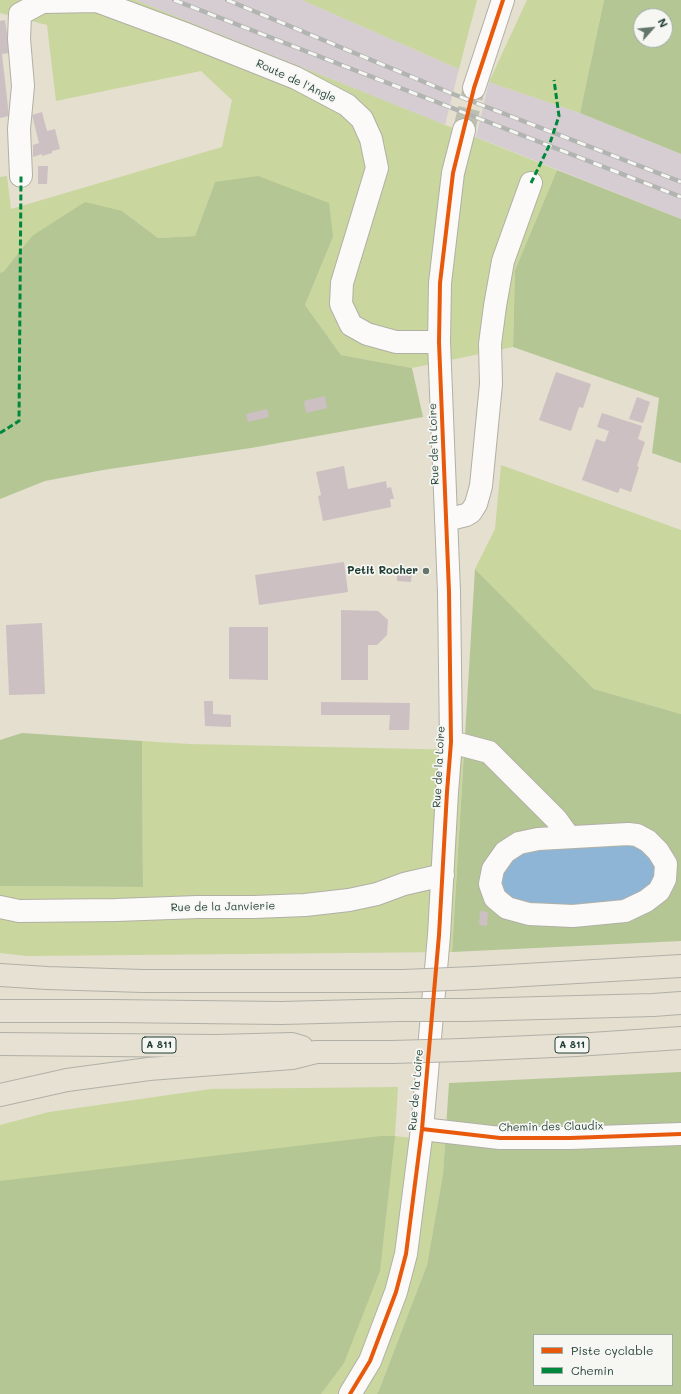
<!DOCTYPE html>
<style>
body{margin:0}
#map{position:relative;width:681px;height:1394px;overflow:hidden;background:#e4dfcf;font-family:Mali,sans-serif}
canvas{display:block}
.legend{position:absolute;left:533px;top:1334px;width:140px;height:52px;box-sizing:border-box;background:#f6f6f2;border:1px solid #a0aca6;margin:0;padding:5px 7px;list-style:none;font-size:12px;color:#1f3d34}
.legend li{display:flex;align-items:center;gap:8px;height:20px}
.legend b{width:20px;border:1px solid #a0aca6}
.north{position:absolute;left:633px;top:8px;width:40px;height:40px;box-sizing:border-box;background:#f6f6f2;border:1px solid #a0aca6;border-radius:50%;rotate:63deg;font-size:11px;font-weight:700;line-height:16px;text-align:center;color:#1f3d34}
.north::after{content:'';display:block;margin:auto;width:14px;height:18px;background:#64766a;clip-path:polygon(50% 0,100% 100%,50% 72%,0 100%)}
</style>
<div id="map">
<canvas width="681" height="1394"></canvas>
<ul class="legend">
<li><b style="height:5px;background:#e8590c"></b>Piste cyclable</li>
<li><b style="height:5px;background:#00873e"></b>Chemin</li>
</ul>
<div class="north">N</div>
</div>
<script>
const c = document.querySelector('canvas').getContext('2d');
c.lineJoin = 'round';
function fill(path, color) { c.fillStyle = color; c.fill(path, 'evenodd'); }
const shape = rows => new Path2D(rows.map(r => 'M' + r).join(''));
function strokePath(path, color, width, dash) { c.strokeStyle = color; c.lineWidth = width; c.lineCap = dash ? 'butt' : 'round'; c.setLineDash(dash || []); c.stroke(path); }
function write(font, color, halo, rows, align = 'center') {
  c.font = font + ' Mali,sans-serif'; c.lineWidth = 3.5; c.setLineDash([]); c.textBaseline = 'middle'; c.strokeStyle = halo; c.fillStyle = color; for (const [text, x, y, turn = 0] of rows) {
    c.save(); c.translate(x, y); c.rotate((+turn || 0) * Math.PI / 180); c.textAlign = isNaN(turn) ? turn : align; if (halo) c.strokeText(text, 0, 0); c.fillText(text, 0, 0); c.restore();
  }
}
fill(shape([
 [135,0,302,0,459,69,445,125],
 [489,82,580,113,681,154,681,219,476,137]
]), '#d6cdd2');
fill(shape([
 [0,0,135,0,557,170,515,270,513,347,412,368,341,355,305,305,333,237,215,182,195,236,158,238,122,211,32,236,4,271,0,273,0,177,7,176,11,209,222,147,232,100,201,71,56,101,47,25,0,13],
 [302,0,477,0,459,69],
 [527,0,604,0,580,113,489,82],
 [501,465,681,530,681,714,594,689,475,569,495,529],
 [142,741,189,744,464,750,452,952,27,956,0,953,0,886,143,887],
 [398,1087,395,1136,445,1142,443,1174,427,1265,379,1390,377,1394,321,1394,344,1362,0,1181,0,1125,49,1112,211,1089]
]), '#c9d69d');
fill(shape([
 [604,0,681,0,681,154,580,113],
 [641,16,665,16,665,40,641,40],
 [557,170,681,219,681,463,652,453,659,398,513,347,515,270],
 [258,176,329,203,333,237,305,305,341,355,412,368,423,417,251,448,103,470,45,481,0,499,0,273,4,271,32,236,85,202,122,211,158,238,195,236,215,182],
 [475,569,594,689,681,714,681,941,452,952],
 [22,733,142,741,143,887,0,886,0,740],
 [681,1072,681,1394,377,1394,379,1390,427,1265,443,1174,449,1083],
 [534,1335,672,1335,672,1385,534,1385],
 [381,1136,395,1136,380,1271,344,1363,321,1394,0,1394,0,1181]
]), '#b5c695');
fill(shape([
 [629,841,657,857,655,880,632,900,539,910,500,892,500,869,524,847]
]), '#8fb5d6');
fill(shape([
 [5,20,10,53,2,54,9,116,0,118,0,21],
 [42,112,47,131,55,129,60,149,52,151,52,153,42,156,42,154,33,157,33,145,39,143,32,115],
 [38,166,48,166,47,184,38,184],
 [556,372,591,384,583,408,579,407,571,431,539,420],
 [325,396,327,408,306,413,304,401],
 [637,397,650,402,643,423,629,419],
 [267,409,269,417,248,422,246,414],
 [602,413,642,426,638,439,645,442,637,466,639,467,631,492,620,488,618,493,582,480,596,439,605,442,609,431,597,427],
 [344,466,348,489,386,481,387,488,391,487,394,499,390,499,391,507,323,521,318,496,321,495,316,472],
 [344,562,348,592,259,605,255,575],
 [397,569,412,570,411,582,397,581],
 [341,610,378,611,388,620,387,635,377,645,368,645,368,680,341,680],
 [42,623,45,694,9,695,6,625],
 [229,627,268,627,268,680,229,679],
 [204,701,213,701,213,714,231,715,231,727,205,726],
 [321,702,410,703,409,730,389,730,390,715,321,715],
 [480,911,488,912,487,926,479,925]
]), '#ccc0c3');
strokePath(shape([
 [464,130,474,88]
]), '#bdbfb0', 22, [22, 11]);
const minor = shape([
 [94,0,183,33,296,78,347,105,362,119,371,139,377,168,342,283,341,304,351,325,367,334,396,342,439,342],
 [474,88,503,0],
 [21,176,19,129,23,86,19,39,20,14,42,2,97,1],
 [446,520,466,515,471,512,476,504,481,486,491,384,490,344,495,306,503,261,531,183],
 [451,742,489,752,556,819,569,837],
 [628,834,637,835,648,841,658,851,666,864,665,879,659,891,646,901,625,911,573,916,529,914,507,908,495,898,490,884,493,869,505,852,519,843,538,839,628,834],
 [0,907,19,911,116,910,198,907,254,907,305,905,349,900,377,894,404,884,443,875],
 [422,1129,500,1138,570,1138,681,1134],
 [350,1394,370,1361,396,1292,406,1254,422,1129,439,935,447,792,451,742,449,592,439,342,440,283,453,173,464,130]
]);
const highway = shape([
 [0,975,47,978,143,981,403,981],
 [474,978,681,966],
 [466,1010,653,1005,681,1003],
 [0,1011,112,1011,281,1013,400,1010],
 [0,1044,216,1046,292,1044,302,1047],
 [462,1050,576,1045,681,1038],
 [0,1095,67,1080,149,1069,292,1058,316,1052,392,1052]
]);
strokePath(minor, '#b1b0a6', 24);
strokePath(highway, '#b1b0a6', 24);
strokePath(minor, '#fbfaf8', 22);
strokePath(highway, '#e7e1d4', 22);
const rail = shape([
 [174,0,681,197],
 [227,0,453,94,681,182]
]);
strokePath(rail, '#b2b4b1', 4.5);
strokePath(rail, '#f6f6f2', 3, [9]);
const highwayBridge = shape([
 [403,981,474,978],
 [400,1010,466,1010],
 [392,1052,462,1050]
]);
strokePath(highwayBridge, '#b1b0a6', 24, []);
strokePath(highwayBridge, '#e7e1d4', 22);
strokePath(shape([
 [531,183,549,146,559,116,554,80],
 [0,433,19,421,21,176]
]), '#00873e', 3, [6, 3]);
strokePath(shape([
 [422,1129,500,1138,570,1138,681,1134],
 [350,1394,370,1361,396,1292,406,1254,422,1129,439,935,447,792,451,742,449,592,439,342,440,283,453,173,474,88,503,0]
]), '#e8590c', 4);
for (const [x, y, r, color] of [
 [426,571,4,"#64766a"]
]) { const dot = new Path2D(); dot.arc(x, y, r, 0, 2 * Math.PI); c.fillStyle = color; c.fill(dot); strokePath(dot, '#f6f6f2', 1.5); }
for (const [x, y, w] of [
 [159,1045,34],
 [572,1045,34]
]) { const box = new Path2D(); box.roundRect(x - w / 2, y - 8, w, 16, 3); c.fillStyle = '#f6f6f2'; c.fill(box); strokePath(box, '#1f3d34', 1); }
write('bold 10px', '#1f3d34', null, [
 ["A 811",159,1045],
 ["A 811",572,1045]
]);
write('11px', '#1f3d34', '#f6f6f2', [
 ["Route de l'Angle",296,81,25],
 ["Rue de la Loire",434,444,-92],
 ["Rue de la Loire",439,767,-87],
 ["Rue de la Janvierie",223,907,-1],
 ["Rue de la Loire",416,1090,-85],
 ["Chemin des Claudix",551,1127,-1]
]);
write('bold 11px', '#1f3d34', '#f6f6f2', [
 ["Petit Rocher",418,571]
], 'right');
</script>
